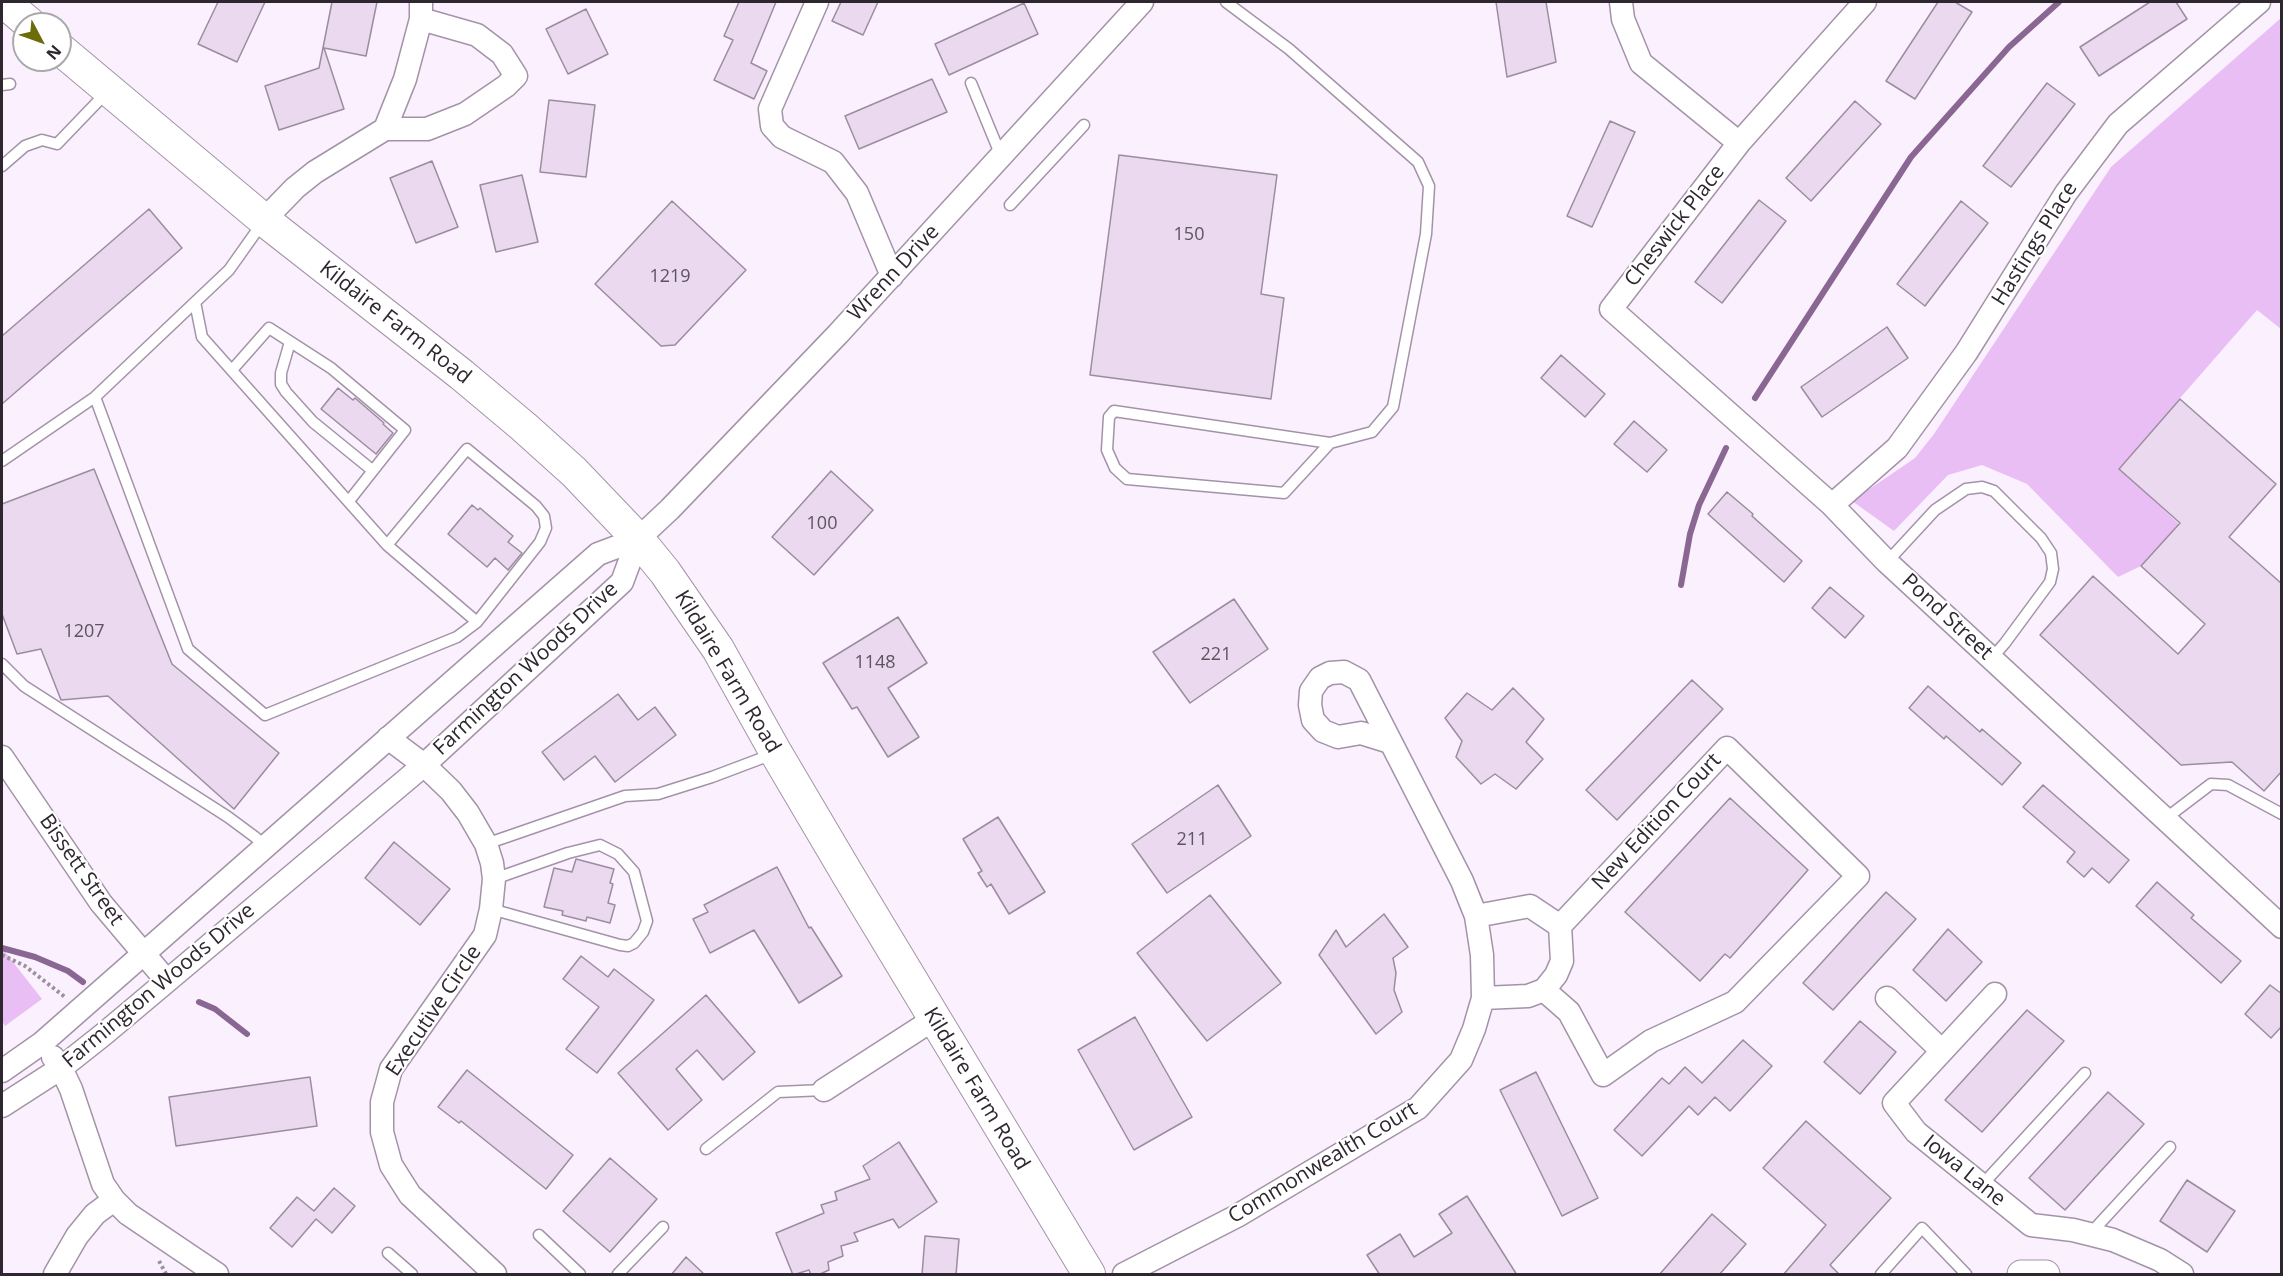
<!DOCTYPE html>
<style>
body{margin:0}
#map{position:relative;width:2283px;height:1276px;overflow:hidden;background:#fbf1fe;font-family:"Open Sans",sans-serif}
canvas{display:block}
.frame{position:absolute;inset:0;border:3px solid #2e2730;pointer-events:none}
.north{position:absolute;left:12px;top:12px;width:60px;height:60px;box-sizing:border-box;background:#fff;border:2px solid #aba9ac;border-radius:50%;rotate:131deg;font-size:16px;font-weight:700;line-height:24px;text-align:center;color:#2e2730}
.north::after{content:'';display:block;margin:auto;width:21px;height:27px;background:#6d6c0b;clip-path:polygon(50% 0,100% 100%,50% 72%,0 100%)}
</style>
<div id="map">
<canvas width="2283" height="1276"></canvas>
<div class="frame"></div>
<div class="north">N</div>
</div>
<script>
const c = document.querySelector('canvas').getContext('2d');
c.lineJoin = 'round';
function fill(path, color) { c.fillStyle = color; c.fill(path, 'evenodd'); }
const shape = rows => new Path2D(rows.map(r => 'M' + r).join(''));
function strokePath(path, color, width, dash) { c.strokeStyle = color; c.lineWidth = width; c.lineCap = dash ? 'butt' : 'round'; c.setLineDash(dash || []); c.stroke(path); }
function write(font, color, halo, rows, align = 'center') {
  c.font = font + ' "Open Sans",sans-serif'; c.lineWidth = 4.5; c.setLineDash([]); c.textBaseline = 'middle'; c.strokeStyle = halo; c.fillStyle = color; for (const [text, x, y, turn = 0] of rows) {
    c.save(); c.translate(x, y); c.rotate((+turn || 0) * Math.PI / 180); c.textAlign = isNaN(turn) ? turn : align; if (halo) c.strokeText(text, 0, 0); c.fillText(text, 0, 0); c.restore();
  }
}
fill(shape([
 [2281,18,2281,329,2257,310,2119,468,2179,524,2141,566,2118,577,2027,484,1982,465,1948,475,1894,531,1852,501,1915,458,1934,434,2111,167],
 [2,948,42,999,5,1026,2,1021]
]), '#e9bef5');
strokePath(shape([
 [1755,398,1911,157,2009,47,2059,2],
 [1681,585,1690,534,1699,505,1726,448],
 [2,948,35,957,68,971,83,982],
 [199,1002,215,1009,247,1034]
]), '#8a6793', 6);
const building = shape([
 [218,2,265,2,237,62,198,44,218,2],
 [332,2,377,2,366,56,324,48,344,109,279,130,265,86,319,68,332,2],
 [739,2,776,2,751,63,767,71,754,99,714,80,733,40,724,36,739,2],
 [841,2,878,2,863,35,832,21,841,2],
 [1496,2,1546,2,1556,62,1507,77,1496,2],
 [1938,2,1955,2,1972,12,1915,99,1886,81,1938,2],
 [2150,2,2176,2,2187,19,2099,76,2080,47,2150,2],
 [1024,3,1038,34,949,75,935,44,1024,3],
 [586,9,608,54,568,74,546,29,586,9],
 [932,79,947,112,859,149,845,116,932,79],
 [2047,83,2075,104,2011,187,1983,166,2047,83],
 [549,100,595,105,586,177,540,172,549,100],
 [1855,101,1881,124,1811,201,1786,178,1855,101],
 [1610,121,1635,132,1592,227,1567,216,1610,121],
 [1119,155,1277,175,1261,294,1284,298,1271,399,1090,375,1119,155],
 [432,161,458,227,416,243,390,178,432,161],
 [522,175,538,242,496,252,480,185,522,175],
 [1759,200,1786,221,1722,303,1695,282,1759,200],
 [672,201,746,270,675,345,661,346,595,284,672,201],
 [1961,201,1988,223,1925,306,1897,284,1961,201],
 [149,209,182,248,2,404,2,336,149,209],
 [1887,327,1908,358,1822,417,1801,387,1887,327],
 [1561,355,1605,394,1585,417,1541,378,1561,355],
 [338,388,353,400,355,398,384,423,383,424,393,433,376,454,321,409,338,388],
 [2180,399,2276,484,2229,537,2282,584,2282,771,2264,791,2232,762,2181,765,2040,635,2093,576,2178,654,2205,624,2141,566,2180,523,2119,469,2180,399],
 [1634,421,1667,450,1647,472,1614,444,1634,421],
 [94,469,172,664,279,753,234,809,108,696,61,700,41,649,17,654,2,614,2,504,94,469],
 [831,471,873,510,814,575,772,537,831,471],
 [1727,492,1753,514,1752,516,1802,561,1784,582,1708,514,1727,492],
 [472,505,478,510,480,508,513,536,508,542,522,553,508,570,495,558,487,567,448,534,472,505],
 [1830,587,1864,616,1845,638,1812,608,1830,587],
 [1234,599,1268,649,1190,703,1153,652,1234,599],
 [898,617,927,663,888,688,919,737,888,757,857,707,852,709,823,663,898,617],
 [1692,680,1723,709,1617,820,1586,790,1692,680],
 [1928,686,1980,732,1982,729,2021,763,2002,785,1946,736,1944,739,1909,708,1928,686],
 [1513,688,1544,719,1526,742,1543,759,1516,789,1495,774,1481,784,1456,757,1462,741,1445,718,1467,693,1492,710,1513,688],
 [618,694,638,720,655,707,676,735,615,782,595,756,564,780,542,752,618,694],
 [1218,785,1251,836,1167,893,1132,844,1218,785],
 [2043,785,2129,860,2109,883,2092,868,2084,877,2067,862,2075,852,2023,807,2043,785],
 [1730,798,1808,870,1730,958,1725,954,1700,981,1625,912,1730,798],
 [998,817,1045,892,1009,914,991,884,987,887,978,873,982,871,963,839,998,817],
 [394,842,450,889,420,925,365,878,394,842],
 [576,859,614,869,610,883,613,884,608,903,615,905,610,923,587,917,586,921,562,915,563,911,544,907,554,868,572,872,576,859],
 [777,867,809,928,811,927,842,976,799,1003,754,930,710,953,693,919,708,912,704,905,777,867],
 [2157,882,2194,915,2191,918,2241,961,2221,983,2136,906,2157,882],
 [1886,892,1916,919,1833,1010,1803,983,1886,892],
 [1210,895,1281,983,1207,1041,1137,953,1210,895],
 [1384,914,1408,947,1393,958,1396,973,1394,990,1402,1012,1376,1034,1319,955,1336,930,1346,947,1384,914],
 [1948,929,1982,962,1946,1001,1913,970,1948,929],
 [581,956,608,977,614,969,654,1000,597,1073,566,1049,599,1007,563,979,581,956],
 [2270,985,2282,994,2282,1026,2271,1038,2245,1014,2270,985],
 [706,995,755,1052,723,1080,697,1050,676,1069,702,1100,668,1130,618,1073,706,995],
 [2027,1010,2064,1041,1982,1132,1945,1100,2027,1010],
 [1135,1017,1192,1117,1134,1150,1078,1050,1135,1017],
 [1860,1021,1896,1052,1860,1094,1824,1062,1860,1021],
 [1743,1040,1772,1066,1730,1111,1715,1097,1698,1115,1689,1106,1642,1156,1614,1130,1662,1078,1669,1084,1685,1067,1702,1083,1743,1040],
 [467,1070,573,1155,546,1189,461,1121,459,1123,438,1107,467,1070],
 [1536,1072,1598,1198,1562,1216,1500,1090,1536,1072],
 [310,1077,317,1126,176,1146,169,1097,310,1077],
 [2108,1092,2144,1124,2065,1210,2029,1178,2108,1092],
 [1806,1121,1891,1198,1830,1265,1840,1275,1783,1275,1826,1225,1763,1168,1806,1121],
 [899,1142,937,1202,899,1228,893,1219,854,1233,858,1241,841,1246,843,1256,828,1262,829,1270,818,1275,811,1275,809,1270,793,1275,776,1233,824,1213,821,1205,837,1200,835,1192,870,1179,863,1166,899,1142],
 [610,1158,657,1199,610,1252,563,1211,610,1158],
 [2187,1180,2235,1211,2207,1252,2160,1221,2187,1180],
 [334,1188,355,1206,332,1233,316,1219,292,1247,270,1228,297,1197,314,1211,334,1188],
 [1467,1196,1517,1275,1380,1275,1367,1255,1400,1234,1414,1257,1452,1233,1439,1214,1467,1196],
 [1712,1214,1746,1244,1719,1275,1659,1275,1712,1214],
 [925,1236,959,1239,956,1275,922,1275,925,1236],
 [686,1257,705,1275,671,1275,686,1257]
]);
fill(building, '#ebd9ef');
strokePath(building, '#9c8ca0', 1.5);
const service = shape([
 [1226,2,1289,49,1418,162,1429,186,1426,234,1393,407,1372,432,1330,443,1114,411,1109,417,1107,450,1115,468,1127,479,1284,493,1330,443],
 [971,83,1001,156],
 [2,85,10,84],
 [2,166,25,146,42,140,57,144,106,93],
 [1010,205,1084,125],
 [195,302,202,337,387,545,477,622],
 [290,342,281,373,281,384,286,392,313,422,372,470],
 [232,370,269,328,331,368,405,430,349,501],
 [95,397,188,649,265,715,457,637,477,622,540,542,546,528,544,516,536,506,467,449,387,545],
 [2,461,95,397,229,270,263,222],
 [1887,562,1935,510,1966,489,1982,487,1994,491,2041,538,2051,553,2053,569,2050,582,2005,643,1992,658],
 [2,664,24,686,228,817,255,837,265,846],
 [2165,819,2211,784,2228,785,2282,814],
 [486,844,625,796,658,794,712,777,773,754],
 [491,909,620,945,628,946,634,943,643,932,647,921,634,872,618,854,600,845,568,853,494,879],
 [706,1149,778,1092,824,1090],
 [1982,1185,2085,1073],
 [2090,1234,2170,1147],
 [539,1235,580,1274],
 [388,1253,412,1274],
 [618,1274,663,1227],
 [1881,1274,1922,1228,1966,1274]
]);
const minor = shape([
 [817,2,770,109,772,126,782,137,833,162,857,193,892,276],
 [1621,2,1623,19,1641,63,1739,143],
 [1865,2,1739,143,1611,309,1832,505,1887,562,2282,927],
 [385,129,427,129,465,114,506,86,516,76,502,54,477,35,421,19],
 [264,220,295,188,315,172,385,129,405,79,421,19,421,2],
 [1832,505,1897,448,1966,353,2066,193,2118,124,2259,2],
 [388,738,424,765,451,791,468,813,486,844,492,863,494,879,491,909,485,935,391,1069,382,1102,382,1132,391,1165,410,1195,495,1274],
 [2,757,101,903,166,980],
 [1476,916,1530,906,1560,926,1562,961,1556,975,1544,990,1528,996,1483,998],
 [1544,990,1569,1012,1603,1075,1651,1041,1735,1002,1858,876,1727,748,1560,926],
 [1995,994,1894,1103,1916,1132,2031,1225,2073,1230,2113,1240,2160,1260,2182,1274],
 [1887,998,1942,1051],
 [53,1057,61,1068,71,1089,103,1184,114,1200,128,1214,217,1274],
 [2,1071,42,1043,598,554,638,539,670,509,838,334,1142,2],
 [824,1090,934,1019],
 [2,1106,61,1068,104,1034,424,765,622,582,638,539],
 [55,1274,77,1236,95,1214,114,1200],
 [1124,1274,1237,1216,1418,1108,1461,1060,1474,1029,1483,998,1482,955,1476,916,1462,881,1359,680,1344,672,1330,673,1320,678,1311,691,1310,705,1313,720,1323,731,1338,737,1361,733,1390,742]
]);
const tertiary = shape([
 [2021,1274,2046,1274]
]);
const secondary = shape([
 [4,2,30,24],
 [60,49,264,220,462,375,524,427,574,472,638,539,665,572,718,649,776,753,848,875,1089,1274]
]);
strokePath(service, '#a493a8', 13);
strokePath(minor, '#a493a8', 25);
strokePath(tertiary, '#a493a8', 29);
strokePath(secondary, '#a493a8', 34);
strokePath(shape([
 [2,955,25,966,65,997],
 [159,1261,166,1274]
]), '#9a919c', 4, [3, 3]);
strokePath(service, '#fff', 10);
strokePath(minor, '#fff', 22);
strokePath(tertiary, '#fff', 27);
strokePath(secondary, '#fff', 32);
write('18px', '#5d5460', null, [
 ["150",1189,235],
 ["1219",670,277],
 ["100",822,524],
 ["1207",84,632],
 ["221",1216,655],
 ["1148",875,663],
 ["211",1192,840]
]);
write('21px', '#2e2730', '#fff', [
 ["Cheswick Place",1675,226,-52],
 ["Hastings Place",2035,244,-58],
 ["Wrenn Drive",894,273,-47],
 ["Kildaire Farm Road",395,323,38],
 ["Pond Street",1947,617,43],
 ["Farmington Woods Drive",526,669,-43],
 ["Kildaire Farm Road",727,672,59],
 ["New Edition Court",1657,822,-47],
 ["Bissett Street",81,870,55],
 ["Farmington Woods Drive",159,986,-40],
 ["Executive Circle",434,1011,-56],
 ["Kildaire Farm Road",976,1089,59],
 ["Commonwealth Court",1323,1163,-31],
 ["Iowa Lane",1964,1171,39]
]);
</script>
